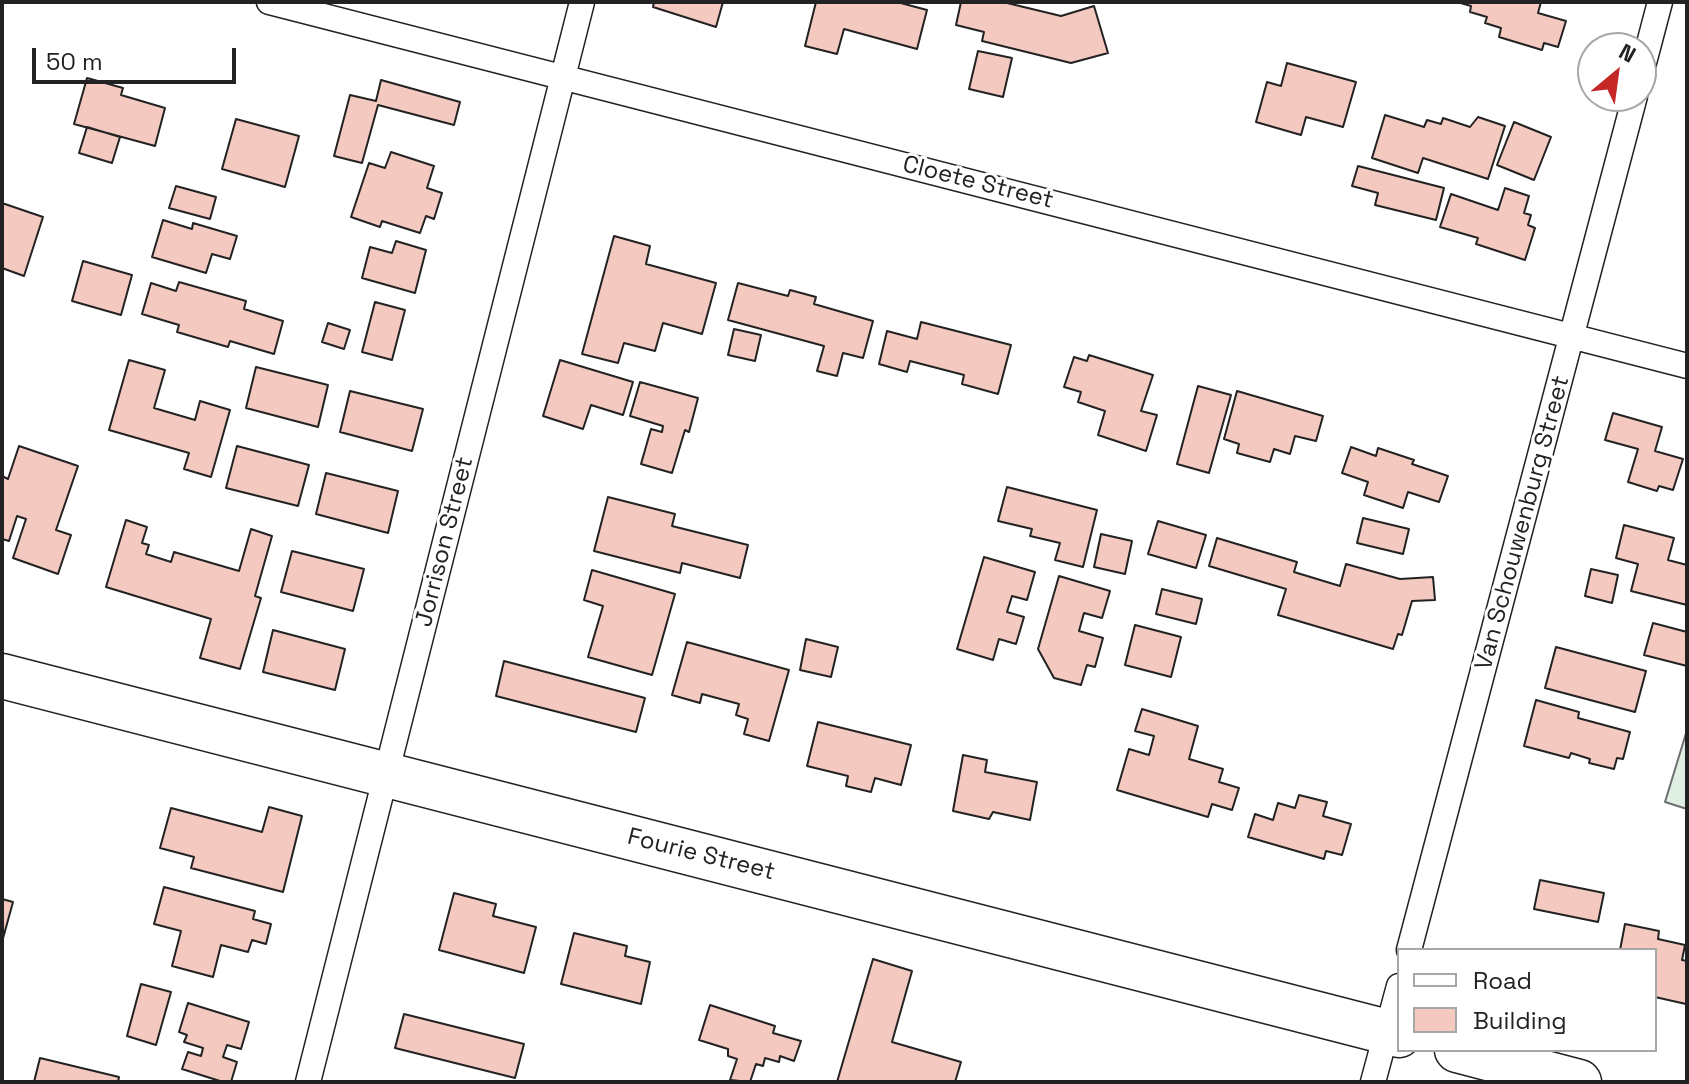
<!DOCTYPE html>
<style>
body{margin:0}
#map{position:relative;width:1689px;height:1084px;overflow:hidden;background:#fff;font-family:"Space Grotesk",sans-serif}
canvas{display:block}
.frame{position:absolute;inset:0;border:4px solid #222;pointer-events:none}
.legend{position:absolute;left:1397px;top:948px;width:260px;height:104px;box-sizing:border-box;background:#fff;border:2px solid #a7a7a7;margin:0;padding:10px 14px;list-style:none;font-size:24px;color:#222}
.legend li{display:flex;align-items:center;gap:16px;height:40px}
.legend b{width:40px;border:2px solid #a7a7a7}
.north{position:absolute;left:1577px;top:32px;width:80px;height:80px;box-sizing:border-box;background:#fff;border:2px solid #a7a7a7;border-radius:50%;rotate:29deg;font-size:22px;font-weight:700;line-height:32px;text-align:center;color:#222}
.north::after{content:'';display:block;margin:auto;width:28px;height:36px;background:#c62828;clip-path:polygon(50% 0,100% 100%,50% 72%,0 100%)}
.scale{position:absolute;left:32px;top:48px;width:204px;height:36px;box-sizing:border-box;border:4px solid #222;border-top:0;padding-left:10px;font-size:24px;line-height:28px;white-space:nowrap;color:#222;-webkit-text-stroke:6px #fff;paint-order:stroke}
</style>
<div id="map">
<canvas width="1689" height="1084"></canvas>
<div class="frame"></div>
<ul class="legend">
<li><b style="height:10px;background:#fff"></b>Road</li>
<li><b style="height:22px;background:#f3c9c0"></b>Building</li>
</ul>
<div class="north">N</div>
<div class="scale">50 m</div>
</div>
<script>
const c = document.querySelector('canvas').getContext('2d');
c.lineJoin = 'round';
function fill(path, color) { c.fillStyle = color; c.fill(path, 'evenodd'); }
const shape = rows => new Path2D(rows.map(r => 'M' + r).join(''));
function strokePath(path, color, width, dash) { c.strokeStyle = color; c.lineWidth = width; c.lineCap = dash ? 'butt' : 'round'; c.setLineDash(dash || []); c.stroke(path); }
function write(font, color, halo, rows, align = 'center') {
  c.font = font + ' "Space Grotesk",sans-serif'; c.lineWidth = 6; c.setLineDash([]); c.textBaseline = 'middle'; c.strokeStyle = halo; c.fillStyle = color; for (const [text, x, y, turn = 0] of rows) {
    c.save(); c.translate(x, y); c.rotate((+turn || 0) * Math.PI / 180); c.textAlign = isNaN(turn) ? turn : align; if (halo) c.strokeText(text, 0, 0); c.fillText(text, 0, 0); c.restore();
  }
}
const green = shape([
 [1687,730,1687,809,1665,802,1687,730]
]);
fill(green, '#e0efe3');
strokePath(green, '#6f6f6f', 2);
const building = shape([
 [654,2,723,2,716,27,653,7,654,2],
 [816,2,897,2,927,10,917,49,844,29,837,54,805,46,816,2],
 [961,2,1003,2,1061,16,1094,6,1108,53,1071,63,982,41,984,32,956,25,961,2],
 [1457,2,1541,2,1538,13,1566,21,1558,47,1544,43,1542,50,1499,37,1501,28,1485,23,1487,17,1470,12,1471,6,1457,2],
 [978,51,1012,58,1003,97,969,89,978,51],
 [1287,63,1356,82,1343,127,1306,117,1301,135,1256,122,1267,82,1281,86,1287,63],
 [87,78,123,88,121,95,165,108,155,146,74,124,87,78],
 [381,80,460,102,454,125,378,105,362,163,334,156,350,95,376,101,381,80],
 [1385,115,1424,127,1427,120,1441,124,1443,118,1470,127,1478,117,1505,126,1488,179,1423,158,1418,173,1372,158,1385,115],
 [236,119,299,136,285,187,222,169,236,119],
 [1514,122,1551,137,1534,180,1497,165,1514,122],
 [87,127,120,137,112,163,79,153,87,127],
 [391,152,434,166,427,188,442,193,434,219,426,216,420,233,382,221,380,227,351,217,369,163,385,168,391,152],
 [1358,166,1444,188,1436,220,1375,205,1378,193,1352,186,1358,166],
 [176,186,216,197,210,219,169,208,176,186],
 [1505,188,1529,196,1524,213,1531,215,1528,225,1535,228,1525,260,1476,244,1478,238,1440,227,1451,194,1498,210,1505,188],
 [2,203,43,217,24,276,2,268,2,203],
 [163,220,192,229,193,223,237,236,230,259,212,254,206,273,152,257,163,220],
 [614,236,650,246,646,264,716,283,702,334,663,323,655,351,624,343,618,363,582,354,614,236],
 [396,241,426,250,415,293,362,278,370,247,392,253,396,241],
 [83,261,132,275,121,315,72,301,83,261],
 [179,282,246,301,244,309,283,321,274,354,230,341,228,347,177,332,179,325,142,314,151,283,176,291,179,282],
 [738,283,788,296,790,290,816,297,814,304,873,321,863,358,843,353,837,376,817,371,824,346,728,320,738,283],
 [375,302,405,310,392,360,362,352,375,302],
 [921,322,1011,345,998,394,962,384,964,375,910,361,907,372,879,364,887,331,917,339,921,322],
 [328,323,350,330,344,349,322,342,328,323],
 [734,329,761,335,755,361,728,355,734,329],
 [1089,355,1153,375,1141,411,1157,415,1146,451,1098,435,1105,411,1078,402,1081,392,1064,387,1074,357,1087,361,1089,355],
 [129,360,165,370,154,408,195,420,200,401,230,410,211,477,184,469,189,453,109,430,129,360],
 [560,360,633,382,623,415,591,405,583,429,543,416,560,360],
 [256,367,328,385,318,427,246,408,256,367],
 [640,382,698,398,689,432,685,430,672,473,641,464,651,429,662,432,663,426,630,416,640,382],
 [1198,386,1231,395,1209,473,1177,464,1198,386],
 [350,391,423,409,412,451,340,432,350,391],
 [1237,391,1323,416,1316,441,1295,436,1290,454,1274,449,1270,462,1237,453,1239,444,1224,439,1237,391],
 [1613,413,1662,427,1655,451,1683,459,1673,490,1659,486,1657,491,1628,482,1638,449,1605,440,1613,413],
 [19,446,78,466,56,530,71,535,58,574,13,558,26,519,17,516,9,541,2,539,2,476,8,479,19,446],
 [237,446,309,465,298,506,226,488,237,446],
 [1351,447,1376,456,1378,448,1414,460,1412,464,1448,476,1439,502,1408,492,1403,508,1364,495,1368,482,1342,473,1351,447],
 [326,473,398,491,388,533,316,514,326,473],
 [1007,487,1097,510,1083,567,1055,560,1060,543,1030,536,1032,529,998,521,1007,487],
 [608,497,675,514,672,526,748,545,740,578,682,563,680,573,594,551,608,497],
 [1363,518,1409,529,1403,554,1357,543,1363,518],
 [126,520,147,527,142,543,149,545,146,554,171,562,174,552,239,571,251,529,272,536,255,596,261,598,240,669,200,658,211,619,106,587,126,520],
 [1158,521,1206,535,1196,568,1148,554,1158,521],
 [1624,525,1674,538,1668,560,1687,565,1687,605,1631,591,1638,564,1616,558,1624,525],
 [1101,534,1132,541,1125,574,1094,567,1101,534],
 [1217,538,1297,562,1294,572,1340,586,1346,564,1400,579,1433,577,1435,600,1412,601,1402,635,1398,634,1393,649,1278,615,1286,589,1209,566,1217,538],
 [292,551,364,569,353,611,281,592,292,551],
 [984,557,1035,572,1027,600,1012,596,1007,612,1024,617,1016,644,999,639,993,660,957,649,984,557],
 [1591,569,1618,575,1612,603,1585,596,1591,569],
 [592,570,675,594,652,675,588,657,603,606,584,600,592,570],
 [1059,576,1110,591,1102,618,1084,613,1079,631,1103,638,1095,667,1087,665,1081,685,1054,678,1038,649,1059,576],
 [1162,589,1202,599,1196,624,1156,614,1162,589],
 [1653,623,1687,632,1687,666,1644,655,1653,623],
 [1135,625,1181,637,1171,677,1125,665,1135,625],
 [273,630,345,649,335,690,263,672,273,630],
 [806,639,838,647,831,677,800,670,806,639],
 [687,642,789,670,769,741,744,734,748,719,736,715,739,704,702,694,700,703,672,695,687,642],
 [1556,647,1646,671,1635,712,1545,688,1556,647],
 [504,661,645,698,636,732,496,696,504,661],
 [1536,700,1579,712,1578,718,1630,732,1623,759,1617,758,1614,769,1589,763,1590,759,1571,753,1569,758,1524,746,1536,700],
 [1142,709,1198,726,1189,759,1223,769,1219,782,1239,788,1232,810,1212,804,1208,817,1117,790,1129,749,1149,755,1154,736,1135,731,1142,709],
 [818,722,911,745,901,785,875,778,871,792,846,786,848,776,807,766,818,722],
 [963,755,987,760,985,772,1037,782,1030,820,993,812,989,819,953,811,963,755],
 [1299,795,1327,802,1323,816,1351,824,1342,855,1326,851,1324,859,1248,837,1255,814,1273,820,1278,803,1295,808,1299,795],
 [269,807,302,816,283,892,191,868,194,857,160,848,171,808,262,832,269,807],
 [1540,880,1604,893,1598,922,1534,909,1540,880],
 [164,887,255,911,253,919,271,924,266,944,252,940,248,952,221,945,213,977,172,966,181,931,154,924,164,887],
 [454,893,496,904,493,916,536,927,524,973,439,950,454,893],
 [2,899,13,902,2,942,2,899],
 [1625,924,1659,931,1658,939,1685,945,1682,960,1687,961,1686,1004,1655,997,1655,950,1620,950,1625,924],
 [574,933,627,946,625,956,650,962,641,1004,561,984,574,933],
 [873,959,912,971,892,1042,961,1062,955,1082,837,1082,873,959],
 [141,984,171,992,156,1045,127,1036,141,984],
 [188,1003,249,1022,241,1049,227,1045,223,1057,237,1062,231,1082,223,1082,182,1069,188,1052,201,1056,203,1048,184,1042,187,1035,179,1032,188,1003],
 [710,1005,775,1026,773,1033,801,1041,794,1061,780,1056,779,1062,765,1058,763,1066,756,1064,750,1082,730,1080,737,1059,728,1056,728,1049,699,1040,710,1005],
 [404,1014,524,1044,515,1078,395,1048,404,1014],
 [40,1058,119,1077,118,1082,34,1082,40,1058]
]);
fill(building, '#f3c9c0');
strokePath(building, '#222', 2);
const street = shape([
 [269,2,1687,366],
 [1641,74,1660,2],
 [1409,950,1635,96],
 [308,1082,582,2],
 [1373,1082,1399,986]
]);
const highway = shape([
 [2,676,1399,1035],
 [1457,1050,1579,1082]
]);
strokePath(street, '#222', 27);
strokePath(highway, '#222', 47);
strokePath(street, '#fff', 24);
strokePath(highway, '#fff', 44);
write('24px', '#222', '#fff', [
 ["Cloete Street",978,183,14],
 ["Van Schouwenburg Street",1523,523,-75],
 ["Jorrison Street",445,542,-76],
 ["Fourie Street",701,855,14]
]);
</script>
